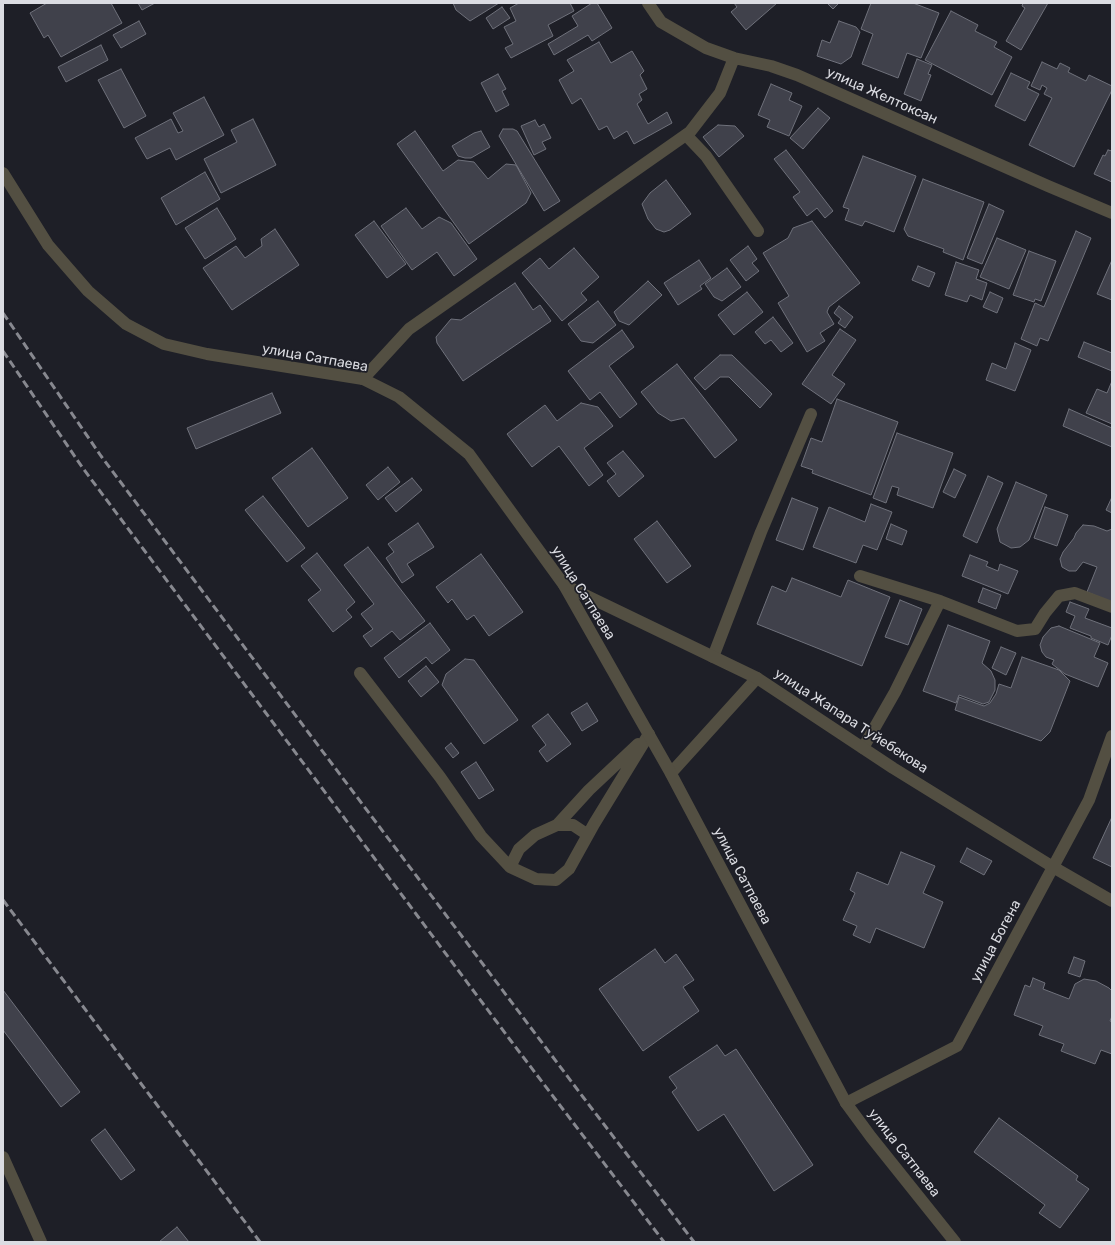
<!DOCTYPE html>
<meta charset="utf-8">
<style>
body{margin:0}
#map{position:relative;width:1115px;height:1245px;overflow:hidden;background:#1e1f27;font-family:Rubik,sans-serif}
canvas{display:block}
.frame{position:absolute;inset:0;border:4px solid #dbdce2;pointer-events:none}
</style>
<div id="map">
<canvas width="1115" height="1245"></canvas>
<div class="frame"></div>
</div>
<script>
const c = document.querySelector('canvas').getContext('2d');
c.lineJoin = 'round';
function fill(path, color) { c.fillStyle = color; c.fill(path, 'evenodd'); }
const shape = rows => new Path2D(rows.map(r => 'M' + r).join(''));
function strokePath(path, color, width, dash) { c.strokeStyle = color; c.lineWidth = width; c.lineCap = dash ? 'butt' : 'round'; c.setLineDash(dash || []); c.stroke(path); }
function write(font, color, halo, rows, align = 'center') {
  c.font = font + ' Rubik,sans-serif'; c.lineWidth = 3.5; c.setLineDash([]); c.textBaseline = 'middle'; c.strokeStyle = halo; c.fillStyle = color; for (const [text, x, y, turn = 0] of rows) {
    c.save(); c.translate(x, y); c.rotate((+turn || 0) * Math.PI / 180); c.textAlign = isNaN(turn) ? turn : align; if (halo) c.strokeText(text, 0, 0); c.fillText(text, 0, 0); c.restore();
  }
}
const building = shape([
 [47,3,111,3,122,23,61,57,48,35,44,38,30,13,47,3],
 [138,3,155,3,142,10,138,3],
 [453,3,499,3,470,21,456,10,453,3],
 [519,3,570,3,574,11,548,25,553,36,511,58,505,48,513,44,504,27,516,21,510,8,519,3],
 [592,3,597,3,612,28,592,41,588,35,554,55,548,44,578,26,572,16,592,3],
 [734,3,777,3,746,30,731,12,737,7,734,3],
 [827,3,839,3,833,9,827,3],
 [871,3,913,3,939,13,921,58,907,53,898,78,862,64,873,34,861,29,871,3],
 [1023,3,1048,3,1021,50,1006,41,1025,8,1022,6,1023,3],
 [502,7,510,18,493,29,486,18,502,7],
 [951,11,978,25,975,31,997,42,994,47,1012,57,992,95,925,60,951,11],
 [139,21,146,34,121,48,113,35,139,21],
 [839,21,856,27,860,32,851,57,841,64,817,56,822,40,830,43,839,21],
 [599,42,611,63,632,51,644,71,640,75,647,89,639,94,642,100,637,104,648,124,667,112,672,123,634,144,627,131,614,139,607,126,599,130,581,98,572,104,559,80,574,71,567,60,599,42],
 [101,45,108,60,66,82,58,67,101,45],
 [917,59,932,65,928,74,931,75,921,101,904,94,917,59],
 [1042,62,1057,69,1060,63,1070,68,1068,72,1086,81,1089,75,1112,86,1112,90,1074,167,1029,145,1052,98,1044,94,1047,88,1042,85,1040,90,1031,86,1042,62],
 [121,69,146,116,124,128,98,80,121,69],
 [1011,73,1030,82,1027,88,1039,94,1025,121,995,106,1011,73],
 [498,74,506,89,502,91,509,105,496,112,481,83,498,74],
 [771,84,792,93,789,100,802,106,789,136,767,127,770,120,758,115,771,84],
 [204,97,224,135,176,160,170,148,147,159,135,138,171,119,178,133,183,131,173,113,204,97],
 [818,108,830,118,803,149,790,138,818,108],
 [253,119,276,165,221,193,204,159,237,142,231,130,253,119],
 [535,120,539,127,544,124,551,138,542,142,546,149,534,155,521,126,535,120],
 [718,125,735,126,744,136,719,157,703,137,718,125],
 [503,129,513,129,517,131,560,201,544,211,499,136,503,129],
 [415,131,443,171,458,160,474,162,488,179,506,164,516,165,531,193,526,203,469,244,397,144,415,131],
 [481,131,490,147,471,158,465,158,458,156,452,146,474,133,481,131],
 [786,150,833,211,825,218,817,208,807,216,793,197,800,192,774,159,786,150],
 [1108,150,1112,151,1112,182,1094,174,1103,155,1105,156,1108,150],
 [863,156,916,176,894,232,865,221,862,226,845,220,849,209,843,207,863,156],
 [205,172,220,199,176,225,161,198,205,172],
 [923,179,984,202,963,260,943,252,944,249,908,236,904,229,923,179],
 [666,180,691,214,670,230,664,232,656,229,648,219,642,204,650,193,666,180],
 [989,204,1004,211,982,264,967,258,989,204],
 [217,208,236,239,205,259,185,228,217,208],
 [406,208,422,229,439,217,451,223,477,259,454,276,437,252,412,270,381,226,406,208],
 [374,221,406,264,387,278,355,235,374,221],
 [812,221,860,283,829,307,827,312,834,324,820,333,825,341,807,352,778,303,789,296,763,253,788,238,793,228,812,221],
 [275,229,299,265,232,310,203,268,236,246,245,258,262,246,261,239,275,229],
 [1076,231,1091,238,1048,341,1040,338,1037,346,1021,339,1035,303,1044,307,1076,231],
 [997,238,1026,250,1009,289,980,277,997,238],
 [748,246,757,259,752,263,759,271,746,281,730,260,748,246],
 [574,248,599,277,581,293,587,300,562,321,522,273,540,258,549,269,574,248],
 [1029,251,1056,261,1041,301,1035,299,1034,302,1013,295,1029,251],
 [699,260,711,278,700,286,702,289,678,305,664,283,699,260],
 [1112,260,1112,300,1097,294,1112,260],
 [956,262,979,270,976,279,987,283,982,300,970,295,967,302,945,295,956,262],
 [918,266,935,273,929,287,912,280,918,266],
 [727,268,741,287,722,301,714,297,705,284,727,268],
 [648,281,662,295,629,325,619,321,614,312,648,281],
 [515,283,533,310,540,305,551,321,463,381,437,343,436,337,451,319,461,320,515,283],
 [747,292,763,312,734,335,718,315,747,292],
 [990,292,1003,298,997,313,983,307,990,292],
 [598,301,616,325,593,343,581,341,568,324,598,301],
 [839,306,853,317,845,328,838,323,841,319,834,313,839,306],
 [773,317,793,343,781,352,771,340,765,344,755,332,773,317],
 [840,329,856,340,832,375,845,384,831,404,802,384,840,329],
 [622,330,634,347,609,366,637,404,620,418,600,392,590,400,568,371,622,330],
 [1084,342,1112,353,1112,371,1078,357,1084,342],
 [1015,343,1031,350,1015,391,986,380,992,363,1006,369,1015,343],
 [720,355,732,355,772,394,760,408,729,377,720,377,705,390,694,378,720,355],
 [677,364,737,440,715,458,684,418,671,421,658,413,641,392,677,364],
 [1112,381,1112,424,1086,413,1097,389,1107,393,1112,381],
 [272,393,281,413,196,449,187,428,272,393],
 [837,399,898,422,871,495,812,473,813,470,801,466,811,438,822,442,837,399],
 [581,403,598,407,613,426,584,448,603,475,589,486,559,446,532,467,507,434,545,405,557,421,581,403],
 [1069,409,1112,428,1112,447,1063,426,1069,409],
 [897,433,953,453,933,508,897,495,899,488,892,486,886,503,873,498,897,433],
 [312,448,348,498,308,527,272,478,312,448],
 [623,451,644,476,619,497,607,481,616,474,607,463,623,451],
 [388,467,400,482,378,500,366,485,388,467],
 [954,469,966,475,955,498,943,492,954,469],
 [988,476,1003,483,977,543,963,536,988,476],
 [412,478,422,490,396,512,385,498,412,478],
 [1016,482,1047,495,1029,540,1020,547,1011,548,1000,542,997,529,1016,482],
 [263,496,305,548,287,562,245,510,263,496],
 [1112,497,1112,513,1106,510,1112,497],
 [792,498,818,508,803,550,776,540,792,498],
 [871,504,892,512,877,550,863,545,856,563,813,547,829,507,865,522,871,504],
 [1045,507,1068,515,1057,546,1034,538,1045,507],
 [657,521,691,566,667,583,634,539,657,521],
 [418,523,434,547,407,564,414,575,402,583,386,558,394,552,388,544,418,523],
 [891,524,907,531,902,545,886,539,891,524],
 [1083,525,1094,526,1107,531,1112,529,1112,599,1111,602,1087,592,1097,567,1083,562,1076,571,1069,571,1062,567,1060,559,1063,552,1074,538,1076,533,1083,525],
 [368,547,425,621,400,640,392,631,371,647,363,636,373,629,361,614,374,604,344,565,368,547],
 [317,553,355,602,346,610,352,617,333,632,308,600,321,590,301,566,317,553],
 [481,554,523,612,489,636,474,615,467,620,452,599,448,603,436,587,481,554],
 [970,555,988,562,986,566,998,571,1000,564,1018,571,1008,594,962,576,970,555],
 [792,578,841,597,848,580,890,597,862,666,757,624,772,586,786,592,792,578],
 [983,588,1001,595,996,609,978,602,983,588],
 [900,600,922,609,908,645,885,637,900,600],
 [1070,602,1089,609,1085,618,1112,628,1112,635,1108,645,1091,638,1091,636,1070,628,1075,616,1066,612,1070,602],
 [430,623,450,650,432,664,426,657,399,678,384,658,430,623],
 [948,625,990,641,982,663,991,671,995,680,995,690,989,702,983,704,959,695,956,703,923,691,948,625],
 [1059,626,1100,643,1094,657,1108,663,1098,687,1065,674,1052,664,1054,660,1046,657,1042,652,1040,645,1043,637,1051,628,1059,626],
 [1001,647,1016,653,1006,675,992,668,1001,647],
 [1022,657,1059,670,1070,681,1050,732,1041,741,955,710,959,697,984,706,990,703,996,694,999,684,1011,688,1022,657],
 [465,659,474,660,518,720,484,744,442,685,446,674,465,659],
 [426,666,439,682,421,697,408,681,426,666],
 [587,703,598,721,582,731,571,713,587,703],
 [548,714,571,744,547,762,539,751,546,745,532,726,548,714],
 [451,743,459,753,453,758,445,748,451,743],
 [476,762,494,790,479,799,461,772,476,762],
 [1112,817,1112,867,1093,858,1112,817],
 [967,848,992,861,984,875,960,862,967,848],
 [901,852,935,866,923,893,943,902,924,948,876,928,870,943,853,935,857,926,843,920,855,893,850,890,857,872,888,885,901,852],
 [655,949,665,963,676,954,694,980,683,987,699,1011,643,1051,599,989,655,949],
 [1074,957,1085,961,1080,977,1068,973,1074,957],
 [1033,978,1045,983,1043,989,1069,999,1075,984,1084,979,1096,981,1109,988,1112,991,1112,1016,1110,1021,1112,1022,1112,1054,1101,1050,1095,1064,1061,1051,1064,1044,1039,1035,1043,1026,1014,1015,1025,985,1030,987,1033,978],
 [3,990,80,1092,61,1107,3,1030,3,990],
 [717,1045,725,1056,736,1049,813,1165,774,1191,724,1114,698,1131,672,1092,677,1088,669,1077,717,1045],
 [999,1118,1078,1176,1076,1180,1089,1189,1060,1228,1039,1213,1045,1205,974,1152,999,1118],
 [105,1129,135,1170,121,1180,91,1140,105,1129],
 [177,1227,189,1242,159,1242,177,1227]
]);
fill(building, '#40414b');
strokePath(building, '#6f717b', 1);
strokePath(shape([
 [686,135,706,156,758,231],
 [860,576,940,601,1017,631,1035,629,1045,613,1059,596,1075,593,1112,607],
 [713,657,761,532,811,414],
 [863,748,895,692,940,601],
 [671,773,757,678]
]), '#534f42', 12);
strokePath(shape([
 [648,3,661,22,706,48,734,58,771,66,797,75,1048,186,1112,213],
 [363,379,409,329,690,132,720,93,734,58],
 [564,585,757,678,893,768,1053,867,1112,901],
 [360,673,440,777,481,836,510,867,536,879,556,880,569,869,594,824,649,734],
 [557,825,589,790,638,744],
 [510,867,519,849,535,835,557,825,573,825,588,835],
 [846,1103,957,1046,1089,800,1112,736]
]), '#534f42', 12);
strokePath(shape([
 [3,173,48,245,88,291,126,324,164,344,207,354,363,379,399,397,469,454,564,585,669,770,748,919,846,1103,871,1137,955,1242],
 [3,1157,41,1242]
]), '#534f42', 12);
strokePath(shape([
 [3,313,101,456,308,732,583,1097,694,1242],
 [3,351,82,467,511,1041,664,1242],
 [3,900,260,1242]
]), '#87888f', 3, [8, 4]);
write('14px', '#dbdce2', '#1e1f27', [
 ["улица Желтоксан",882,96,24],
 ["улица Сатпаева",315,358,10],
 ["улица Сатпаева",583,593,58],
 ["улица Жапара Туйебекова",851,721,33],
 ["улица Сатпаева",742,876,62],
 ["улица Богена",996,941,-62],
 ["улица Сатпаева",904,1153,52]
]);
</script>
